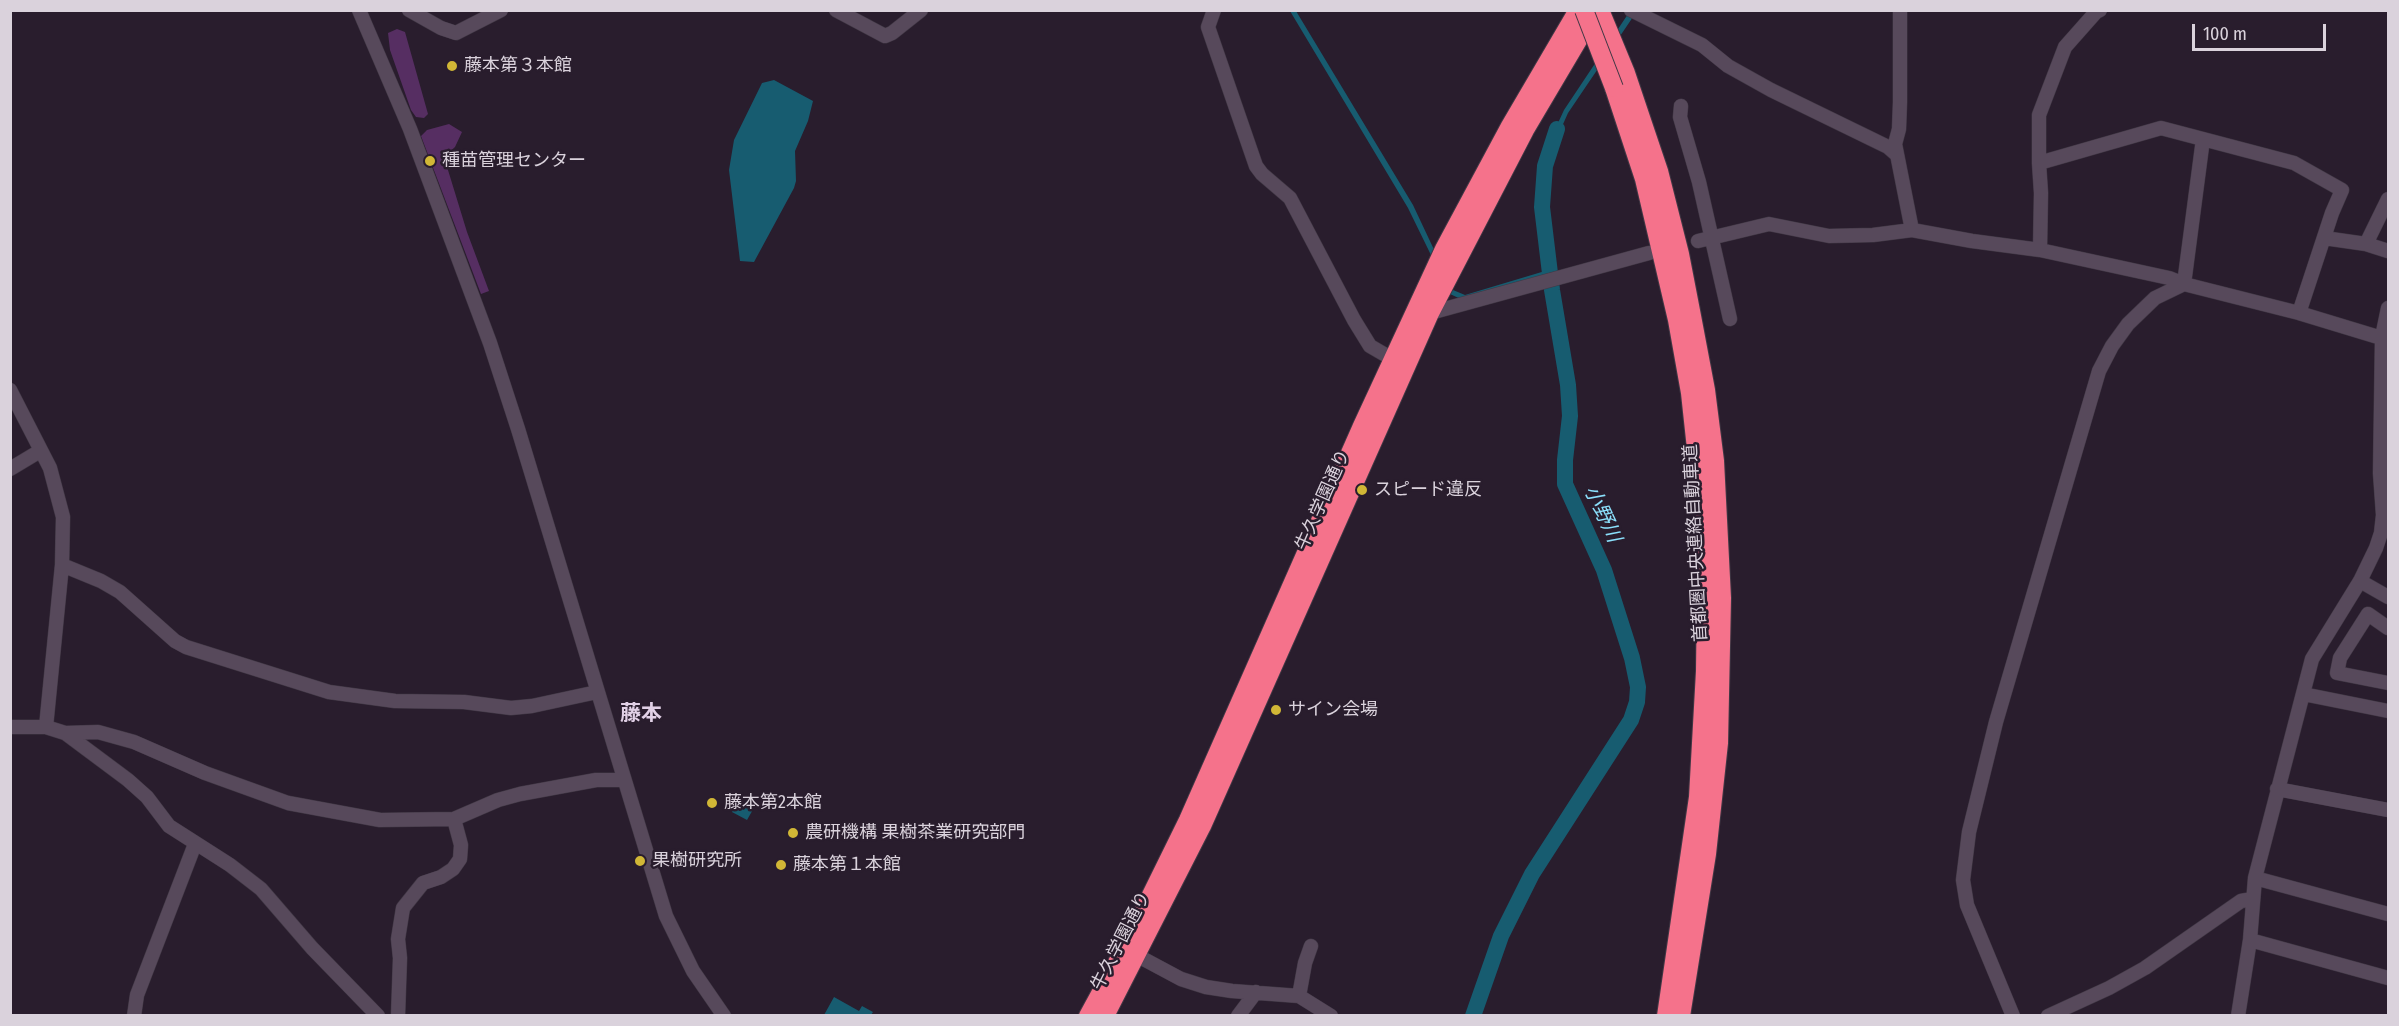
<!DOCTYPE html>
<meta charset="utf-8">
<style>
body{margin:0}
#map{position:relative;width:2399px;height:1026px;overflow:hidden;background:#291d2d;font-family:"Fira Sans Condensed",sans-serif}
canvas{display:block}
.frame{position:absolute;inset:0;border:12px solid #dad2dc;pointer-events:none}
.scale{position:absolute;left:2192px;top:24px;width:134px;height:27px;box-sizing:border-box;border:3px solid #dad2dc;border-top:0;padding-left:8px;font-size:18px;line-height:21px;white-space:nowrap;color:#dad2dc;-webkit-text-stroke:4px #291d2d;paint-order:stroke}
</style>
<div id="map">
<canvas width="2399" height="1026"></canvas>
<div class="frame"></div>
<div class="scale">100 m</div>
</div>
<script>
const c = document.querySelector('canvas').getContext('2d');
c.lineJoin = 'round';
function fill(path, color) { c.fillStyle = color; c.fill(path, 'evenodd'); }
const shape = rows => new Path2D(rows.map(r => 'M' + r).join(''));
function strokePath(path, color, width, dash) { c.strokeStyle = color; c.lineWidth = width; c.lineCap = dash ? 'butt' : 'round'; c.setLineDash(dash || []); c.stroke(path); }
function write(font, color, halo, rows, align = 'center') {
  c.font = font + ' "Fira Sans Condensed","Noto Sans JP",sans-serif'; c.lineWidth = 5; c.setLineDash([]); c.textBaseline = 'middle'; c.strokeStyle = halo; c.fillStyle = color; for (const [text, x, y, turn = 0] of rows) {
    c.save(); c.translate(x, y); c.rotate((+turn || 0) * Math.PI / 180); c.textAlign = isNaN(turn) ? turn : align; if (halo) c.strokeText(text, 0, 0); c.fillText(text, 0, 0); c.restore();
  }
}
fill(shape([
 [397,29,405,32,428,114,424,118,416,117,411,110,390,50,388,33],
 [449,124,462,132,455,147,444,157,467,232,489,291,481,294,421,136,427,130]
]), '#562e62');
fill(shape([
 [1290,11,1296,11,1413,205,1453,290,1465,295,1545,271,1547,277,1465,301,1450,294,1408,208],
 [1630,11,1637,11,1568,113,1552,149,1547,147,1564,110],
 [774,80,813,101,808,121,795,151,796,181,794,188,754,262,740,261,729,170,734,140,762,83],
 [748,803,755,806,747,820,732,812,736,806,744,810],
 [834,997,859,1011,862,1006,873,1012,871,1015,824,1015]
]), '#175c70');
strokePath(shape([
 [1473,1016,1501,936,1532,874,1631,720,1637,702,1638,687,1632,658,1604,570,1565,484,1565,460,1570,416,1568,385,1552,290,1542,207,1545,166,1557,129]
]), '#175c70', 16);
const minor = shape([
 [359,10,410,129,490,343,518,429,666,916,693,971,724,1016],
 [409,10,441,28,456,33,501,10],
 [836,10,885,36,892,33,921,10],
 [1214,10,1208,27,1256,166,1262,174,1290,198,1354,320,1370,346,1401,364],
 [1631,10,1702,45,1728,66,1771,90,1888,147,1896,154],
 [1900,10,1900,102,1899,129,1895,144,1912,230],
 [1681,106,1680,117,1699,182,1730,319],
 [2039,163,2039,115,2065,47,2096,12,2100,10],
 [2324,238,2366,244,2388,251],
 [1698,241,1769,224,1829,236,1873,235,1912,230,1972,241,2040,250,2169,278,2184,284,2299,313,2388,340],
 [2366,244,2388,199],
 [2040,250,2041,193,2039,163,2161,128,2294,163,2342,190,2332,213,2299,313],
 [2184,284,2203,139],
 [1430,313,1649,253],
 [10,390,50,468,63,517,62,565,46,727],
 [10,469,40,451],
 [62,565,101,581,120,592,175,641,186,647,329,692,395,701,464,702,511,708,532,706,597,692],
 [2360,581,2388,597],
 [2388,628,2368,614,2340,658,2337,673,2388,683],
 [2303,694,2388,711],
 [10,727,46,727,65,733,128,780,147,797,169,826,230,865,261,889,312,948,378,1016],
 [65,733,98,732,134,742,205,773,288,803,380,820,454,819,498,800,520,794,596,780,624,780],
 [2277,789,2388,810],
 [2255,878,2388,914],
 [2250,940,2388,978],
 [1138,956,1181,979,1206,987,1232,991,1299,996,1331,1016],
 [1299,996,1305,963,1311,946],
 [134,1016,137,995,195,844],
 [398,1016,400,958,398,939,403,908,423,883,441,877,453,869,460,859,461,845,454,819],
 [1238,1016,1256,992],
 [2013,1016,1967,905,1963,880,1969,832,1996,722,2099,371,2112,346,2128,324,2155,298,2184,284],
 [2048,1016,2109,988,2145,968,2241,901,2252,899],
 [2238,1016,2250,940,2255,878,2312,659,2360,581,2376,548,2381,533,2383,515,2380,473,2382,337,2388,308]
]);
const highway = shape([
 [1600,10,1626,73,1659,171,1680,254,1692,316,1706,390,1715,461,1722,598,1719,743,1707,854,1681,1016],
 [1614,88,1644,179,1677,320,1690,393,1703,514,1706,594,1705,671,1698,797,1666,1016],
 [1088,1016,1125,948,1188,820,1362,426,1444,249,1510,126,1578,10],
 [1105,1016,1202,826,1430,313,1525,130,1596,10]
]);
strokePath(minor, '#413845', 15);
strokePath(highway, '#413845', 20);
strokePath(minor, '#57495b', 14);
strokePath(highway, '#f5728b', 18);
const highwayBridge = shape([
 [1584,10,1614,88]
]);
strokePath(highwayBridge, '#413845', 20, []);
strokePath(highwayBridge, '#f5728b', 18);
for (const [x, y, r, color] of [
 [452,66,6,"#d1b736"],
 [430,161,6,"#d1b736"],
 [1362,490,6,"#d1b736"],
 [1276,710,6,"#d1b736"],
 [712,803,6,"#d1b736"],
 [793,833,6,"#d1b736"],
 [640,861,6,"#d1b736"],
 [781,865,6,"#d1b736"]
]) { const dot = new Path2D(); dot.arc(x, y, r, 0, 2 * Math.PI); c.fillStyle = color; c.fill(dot); strokePath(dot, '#291d2d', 2); }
write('18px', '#dad2dc', '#291d2d', [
 ["藤本第３本館",464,66],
 ["種苗管理センター",442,161],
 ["スピード違反",1374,490],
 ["サイン会場",1288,710],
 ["藤本第2本館",724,803],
 ["農研機構 果樹茶業研究部門",805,833],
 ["果樹研究所",652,861],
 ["藤本第１本館",793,865]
], 'left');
write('18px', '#dad2dc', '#291d2d', [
 ["牛久学園通り",1323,500,-66],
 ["首都圏中央連絡自動車道",1696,543,-93],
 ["牛久学園通り",1121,941,-63]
]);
write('italic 20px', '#8be0fc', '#291d2d', [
 ["小野川",1602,514,65]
]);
write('bold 21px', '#e1d0e6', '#291d2d', [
 ["藤本",641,714]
]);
</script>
